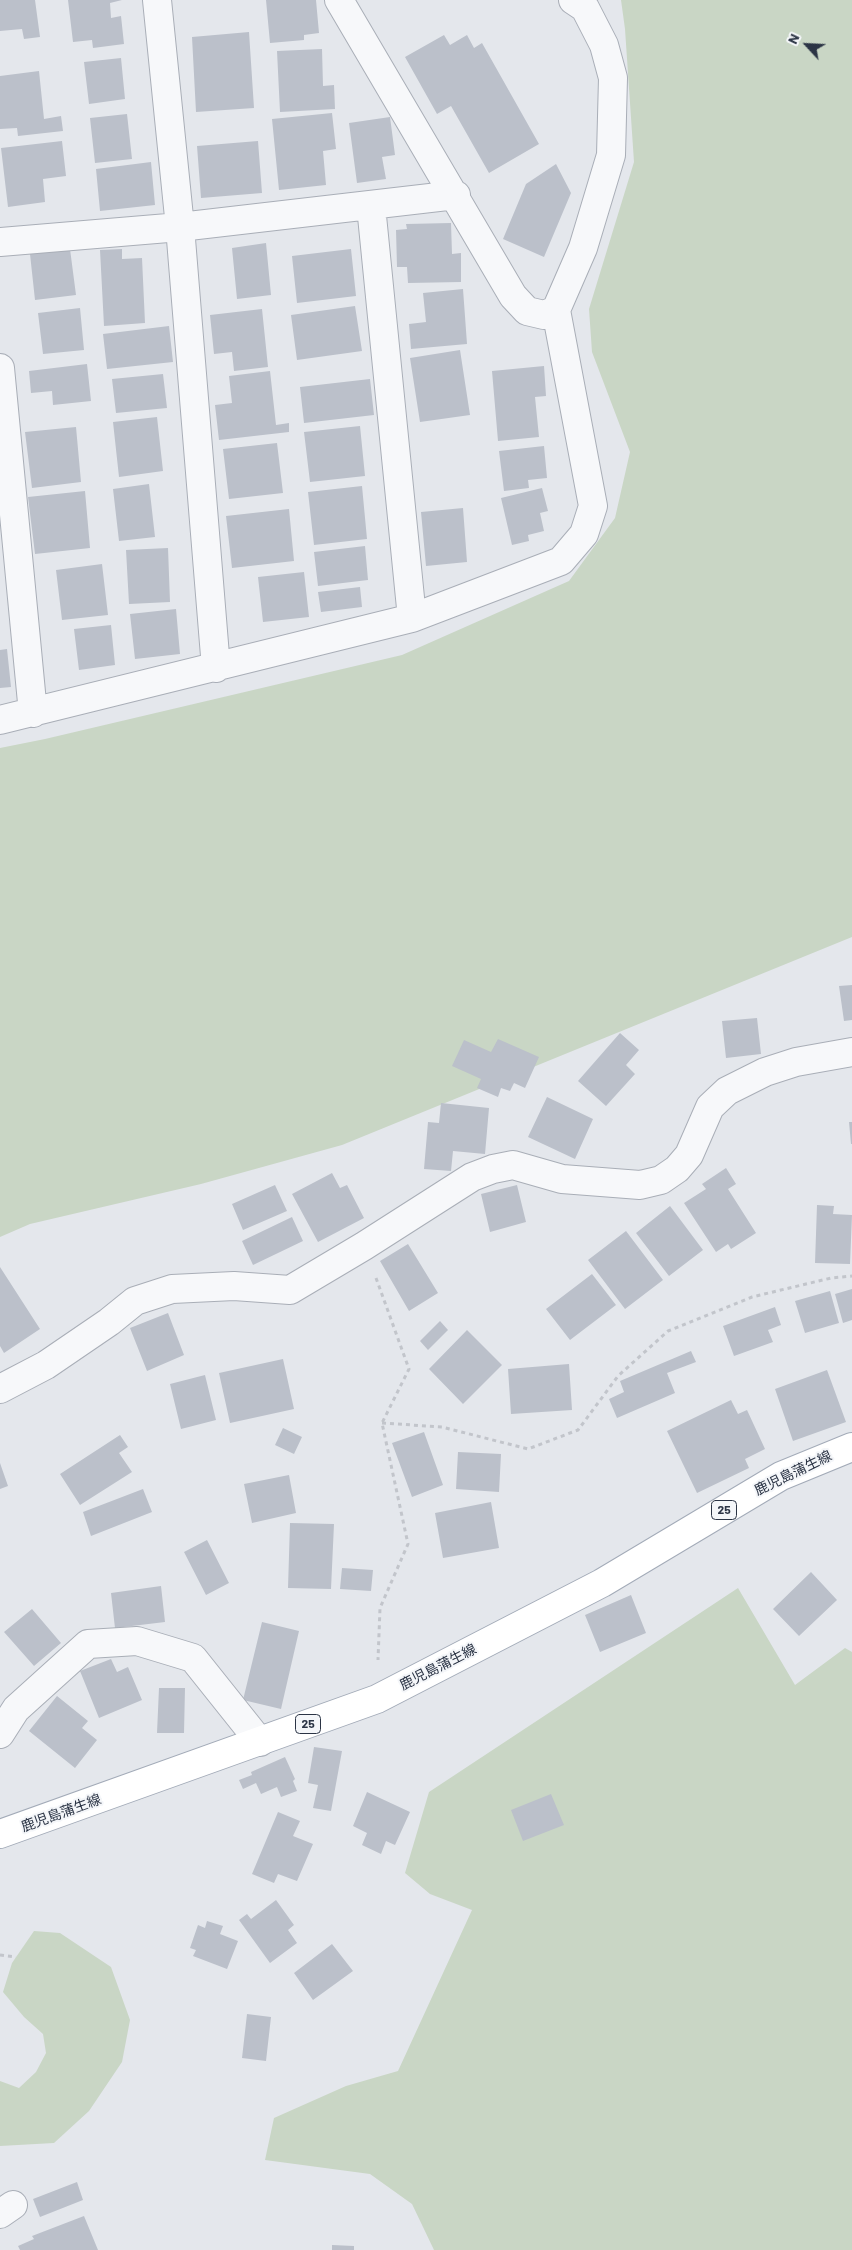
<!DOCTYPE html>
<meta charset="utf-8">
<style>
body{margin:0}
#map{position:relative;width:852px;height:2250px;overflow:hidden;background:#e4e7ec;font-family:Barlow,sans-serif}
canvas{display:block}
.north{position:absolute;left:782px;top:20px;width:50px;height:50px;-webkit-text-stroke:4px #f4f6f9;paint-order:stroke;rotate:295deg;font-size:14px;font-weight:700;line-height:20px;text-align:center;color:#2b3445}
.north::after{content:'';display:block;margin:auto;width:18px;height:22px;background:#2b3445;clip-path:polygon(50% 0,100% 100%,50% 72%,0 100%)}
</style>
<div id="map">
<canvas width="852" height="2250"></canvas>
<div class="north">N</div>
</div>
<script>
const c = document.querySelector('canvas').getContext('2d');
c.lineJoin = 'round';
function fill(path, color) { c.fillStyle = color; c.fill(path, 'evenodd'); }
const shape = rows => new Path2D(rows.map(r => 'M' + r).join(''));
function strokePath(path, color, width, dash) { c.strokeStyle = color; c.lineWidth = width; c.lineCap = dash ? 'butt' : 'round'; c.setLineDash(dash || []); c.stroke(path); }
function write(font, color, halo, rows, align = 'center') {
  c.font = font + ' Barlow,"Noto Sans JP",sans-serif'; c.lineWidth = 4; c.setLineDash([]); c.textBaseline = 'middle'; c.strokeStyle = halo; c.fillStyle = color; for (const [text, x, y, turn = 0] of rows) {
    c.save(); c.translate(x, y); c.rotate((+turn || 0) * Math.PI / 180); c.textAlign = isNaN(turn) ? turn : align; if (halo) c.strokeText(text, 0, 0); c.fillText(text, 0, 0); c.restore();
  }
}
fill(shape([
 [621,0,852,0,852,937,342,1145,201,1184,30,1224,0,1237,0,748,45,739,402,655,569,581,615,518,630,452,592,352,589,309,634,162,625,29],
 [738,1588,795,1685,845,1648,852,1652,852,2250,434,2250,412,2204,370,2174,265,2160,274,2118,346,2086,398,2071,472,1910,430,1894,405,1873,429,1792],
 [34,1931,60,1933,111,1967,130,2020,122,2062,89,2111,54,2143,0,2146,0,2081,19,2088,36,2072,46,2053,43,2034,24,2017,3,1992,12,1963]
]), '#c9d6c5');
fill(shape([
 [0,0,35,0,40,37,24,39,22,29,0,31],
 [68,0,122,0,110,3,111,18,121,16,124,44,93,48,92,40,73,42],
 [266,0,316,0,319,33,304,35,304,40,270,43],
 [249,32,254,108,196,112,192,37],
 [444,35,450,45,467,35,474,48,482,43,539,144,489,173,451,106,437,114,405,57],
 [322,49,323,86,334,85,335,109,280,112,277,51],
 [121,58,125,99,89,104,84,62],
 [39,71,44,119,61,116,63,131,18,136,17,128,0,129,0,76],
 [332,113,336,149,323,151,326,185,279,190,272,119],
 [127,114,132,159,95,163,90,118],
 [390,117,395,155,382,157,386,179,357,183,349,123],
 [62,141,66,176,43,179,45,202,8,207,1,148],
 [258,141,262,193,201,198,197,146],
 [151,162,155,205,100,211,96,169],
 [556,164,571,193,544,257,503,239,526,184],
 [451,223,452,254,461,253,461,282,408,283,407,267,397,267,396,230,407,229,406,224],
 [266,243,271,295,237,299,232,248],
 [70,249,76,295,35,300,30,254],
 [122,249,122,259,142,258,145,323,104,326,100,250],
 [351,249,356,296,297,303,292,256],
 [463,289,467,344,411,349,409,324,426,322,423,293],
 [355,306,362,351,297,360,291,315],
 [80,308,84,350,43,354,38,313],
 [262,309,268,367,234,371,232,352,214,354,210,315],
 [169,326,173,362,107,369,103,334],
 [460,350,470,415,420,422,410,358],
 [87,364,91,401,53,405,52,391,31,393,29,371],
 [544,366,546,396,535,397,539,437,498,441,492,371],
 [270,371,276,425,289,423,289,432,219,440,215,405,232,403,229,376],
 [163,374,167,408,116,413,112,379],
 [370,379,374,415,304,423,300,387],
 [157,417,163,471,119,477,113,422],
 [360,426,365,476,310,482,304,432],
 [76,427,81,482,32,488,25,432],
 [277,443,283,493,229,499,223,449],
 [544,446,547,478,528,480,529,488,504,491,499,451],
 [149,484,155,537,119,541,113,489],
 [362,486,367,539,314,545,308,492],
 [542,488,548,511,540,513,544,531,528,535,529,541,512,545,501,498],
 [85,491,90,548,35,554,28,497],
 [463,508,467,562,426,566,421,512],
 [289,509,294,561,232,568,226,516],
 [365,546,368,580,318,586,314,552],
 [168,548,170,602,129,604,126,550],
 [102,564,108,615,62,620,56,570],
 [304,572,309,617,263,622,258,577],
 [360,587,362,607,321,612,318,592],
 [176,609,180,654,135,659,130,614],
 [111,625,115,665,79,670,74,629],
 [7,649,11,687,0,688,0,650],
 [852,985,852,1020,844,1021,839,986],
 [757,1018,761,1054,726,1058,722,1021],
 [620,1033,639,1050,626,1065,635,1074,606,1106,578,1081],
 [498,1039,539,1057,525,1088,514,1083,510,1091,501,1088,498,1097,477,1088,481,1079,452,1066,464,1040,491,1052],
 [547,1097,593,1119,575,1159,528,1137],
 [441,1103,489,1108,485,1154,453,1151,451,1171,424,1169,428,1122,439,1123],
 [849,1122,852,1122,852,1144,851,1144],
 [726,1168,736,1184,728,1189,756,1233,731,1249,728,1244,716,1252,684,1203,706,1189,702,1184],
 [332,1173,340,1188,347,1185,364,1218,318,1242,292,1194],
 [275,1185,287,1211,243,1230,232,1204],
 [517,1185,526,1222,490,1232,481,1194],
 [817,1205,834,1206,833,1214,852,1215,850,1264,815,1263],
 [670,1206,703,1250,669,1276,636,1233],
 [292,1217,303,1241,253,1265,242,1241],
 [626,1231,663,1280,625,1309,588,1260],
 [408,1244,438,1293,409,1311,380,1261],
 [0,1267,40,1329,4,1353,0,1346],
 [592,1274,616,1305,570,1340,546,1309],
 [852,1289,852,1320,843,1323,835,1294],
 [830,1291,839,1323,805,1333,795,1301],
 [775,1307,781,1325,768,1330,773,1342,734,1356,723,1326],
 [168,1313,184,1355,147,1371,130,1328],
 [440,1321,448,1330,428,1350,420,1341],
 [467,1330,502,1365,463,1404,429,1369],
 [691,1351,696,1362,667,1373,675,1393,617,1418,609,1399,624,1392,620,1381],
 [283,1359,294,1409,230,1423,219,1373],
 [569,1364,572,1410,511,1414,508,1369],
 [827,1370,846,1422,793,1441,775,1389],
 [205,1375,216,1420,181,1429,170,1384],
 [731,1400,738,1414,747,1410,765,1449,745,1459,749,1468,697,1493,667,1431],
 [283,1428,302,1437,294,1454,275,1445],
 [424,1432,443,1485,412,1497,392,1443],
 [120,1435,128,1447,119,1453,132,1472,80,1505,60,1474],
 [458,1452,501,1454,499,1492,456,1489],
 [0,1463,8,1486,0,1489],
 [289,1475,296,1513,252,1523,244,1484],
 [143,1489,152,1512,91,1536,83,1512],
 [491,1502,499,1548,443,1558,435,1513],
 [290,1523,334,1524,331,1589,288,1588],
 [207,1540,229,1583,206,1595,184,1552],
 [342,1568,373,1570,371,1591,340,1589],
 [811,1572,837,1600,799,1636,773,1609],
 [161,1586,165,1622,115,1628,111,1593],
 [631,1595,646,1633,600,1652,585,1615],
 [32,1609,61,1643,34,1666,4,1632],
 [262,1622,299,1631,281,1709,243,1700],
 [111,1659,117,1672,128,1667,142,1700,99,1718,80,1671],
 [159,1688,185,1688,184,1733,157,1733],
 [57,1696,88,1721,82,1728,97,1740,75,1768,29,1731],
 [314,1747,342,1751,331,1811,313,1808,318,1785,308,1783],
 [285,1757,295,1779,293,1781,297,1791,281,1797,277,1787,261,1794,256,1783,243,1789,239,1780,252,1775,251,1772],
 [367,1792,410,1812,395,1845,386,1841,381,1854,362,1845,367,1833,353,1826],
 [551,1794,564,1825,523,1841,511,1810],
 [278,1812,300,1821,293,1836,313,1844,297,1881,278,1874,274,1883,252,1874],
 [276,1900,294,1925,288,1930,297,1943,270,1963,239,1920,247,1914,251,1919],
 [207,1921,223,1926,220,1934,238,1941,227,1969,193,1956,196,1950,190,1948,198,1925,205,1928],
 [332,1944,353,1971,313,2000,294,1973],
 [247,2014,271,2017,266,2061,242,2058],
 [77,2182,83,2200,40,2217,33,2199],
 [84,2216,98,2250,20,2250,18,2246,34,2239,32,2236],
 [332,2245,354,2246,354,2250,332,2250]
]), '#bbc0ca');
const minor = shape([
 [157,0,180,227,216,668],
 [339,0,513,296,527,311,544,315,556,310],
 [371,206,412,618],
 [0,242,180,227,456,195],
 [0,368,33,713],
 [0,720,412,618,561,561,584,534,593,506,556,310,583,248,611,155,613,78,604,45,585,8,573,0],
 [0,1389,46,1365,109,1322,135,1301,172,1289,234,1286,290,1290,364,1246,472,1177,493,1169,513,1165,562,1179,640,1185,661,1180,677,1169,689,1155,710,1107,727,1091,765,1072,796,1062,852,1052],
 [0,1734,16,1709,88,1644,137,1641,193,1658,260,1742],
 [0,2214,13,2205]
]);
const major = shape([
 [0,1834,377,1699,602,1583,781,1476,852,1447]
]);
strokePath(minor, '#a9aeb7', 30);
strokePath(major, '#a3abb8', 30);
strokePath(shape([
 [376,1278,409,1369,382,1423,408,1544,380,1608,378,1660],
 [382,1423,442,1427,528,1449,578,1430,618,1376,668,1331,752,1297,831,1278,852,1276],
 [0,1955,16,1957]
]), '#c2c5cb', 3, [4, 4]);
strokePath(minor, '#f7f8fa', 28);
strokePath(major, '#fff', 28);
for (const [x, y, w] of [
 [724,1510,25],
 [308,1724,25]
]) { const box = new Path2D(); box.roundRect(x - w / 2, y - 9.5, w, 19, 4); c.fillStyle = '#f4f6f9'; c.fill(box); strokePath(box, '#2b3445', 1); }
write('bold 12px', '#2b3445', null, [
 ["25",724,1510],
 ["25",308,1724]
]);
write('14px', '#2b3445', '#f4f6f9', [
 ["鹿児島蒲生線",793,1473,-26],
 ["鹿児島蒲生線",438,1667,-27],
 ["鹿児島蒲生線",61,1813,-20]
]);
</script>
